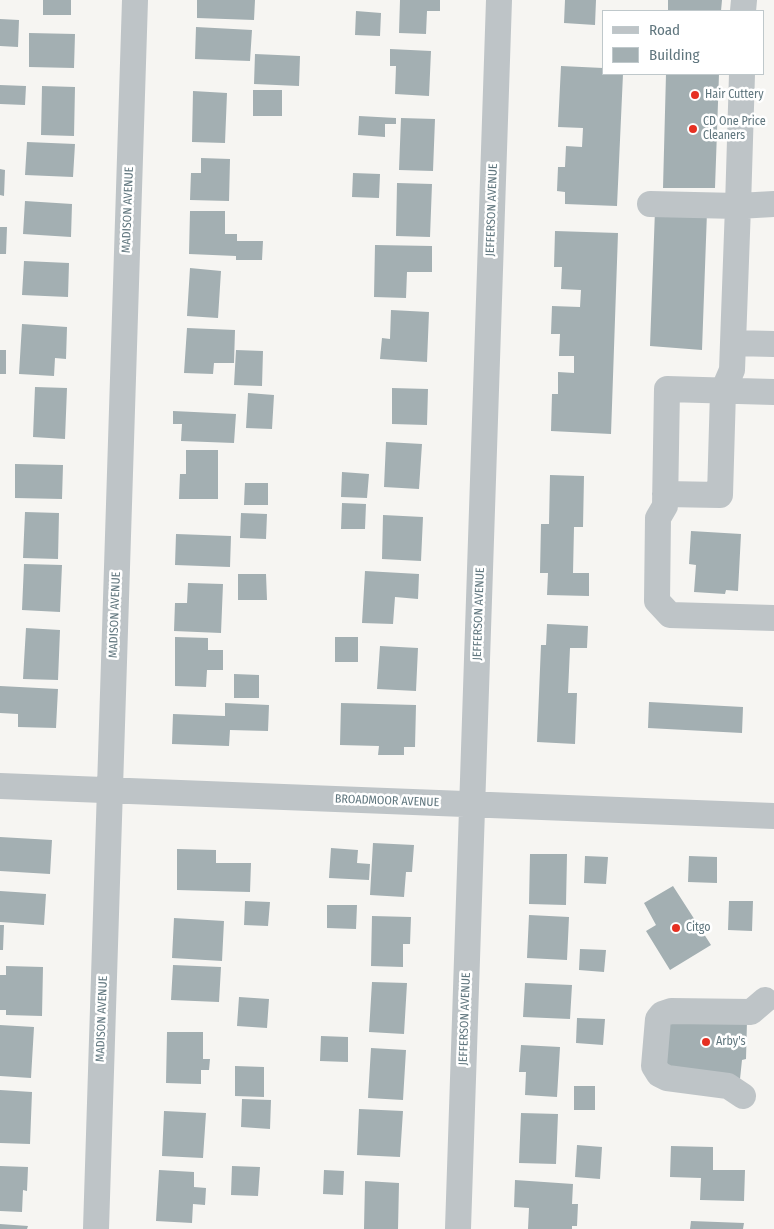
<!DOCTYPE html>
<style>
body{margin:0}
#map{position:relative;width:774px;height:1229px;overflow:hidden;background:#f6f5f2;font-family:"Fira Sans Condensed",sans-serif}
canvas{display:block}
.legend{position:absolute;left:602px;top:10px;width:162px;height:65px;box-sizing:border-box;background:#fff;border:1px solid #bfc8cb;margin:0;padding:6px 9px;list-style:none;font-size:15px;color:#60767e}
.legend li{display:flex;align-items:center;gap:10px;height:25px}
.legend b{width:25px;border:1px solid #bfc8cb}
</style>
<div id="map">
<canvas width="774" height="1229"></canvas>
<ul class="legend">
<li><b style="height:6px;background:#bec4c7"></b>Road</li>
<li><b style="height:14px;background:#a3afb2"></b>Building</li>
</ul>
</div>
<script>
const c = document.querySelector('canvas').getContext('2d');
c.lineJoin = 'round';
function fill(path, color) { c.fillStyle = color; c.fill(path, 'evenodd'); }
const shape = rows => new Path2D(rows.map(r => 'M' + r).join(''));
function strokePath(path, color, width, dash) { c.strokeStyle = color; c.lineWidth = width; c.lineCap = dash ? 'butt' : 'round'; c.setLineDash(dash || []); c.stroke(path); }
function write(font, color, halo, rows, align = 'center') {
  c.font = font + ' "Fira Sans Condensed",sans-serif'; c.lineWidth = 5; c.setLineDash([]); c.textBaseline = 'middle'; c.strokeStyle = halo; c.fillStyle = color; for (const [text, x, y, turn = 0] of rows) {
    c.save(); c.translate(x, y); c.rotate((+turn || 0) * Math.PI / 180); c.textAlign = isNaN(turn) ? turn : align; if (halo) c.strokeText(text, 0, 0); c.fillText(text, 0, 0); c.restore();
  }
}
fill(shape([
 [43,0,71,0,71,15,43,15],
 [197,0,255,0,254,20,197,18],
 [400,0,440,0,440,11,427,11,426,34,399,33],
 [565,0,596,0,595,25,564,23],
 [668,0,722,0,721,11,668,11],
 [356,11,381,13,380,36,355,35],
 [0,19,19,20,18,47,0,46],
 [196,27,252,30,250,61,195,59],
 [29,33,75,34,74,68,29,67],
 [390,49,431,51,429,96,395,94,396,66,390,66],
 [255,54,300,56,299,86,254,84],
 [561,66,603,68,603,74,623,74,617,206,565,204,565,192,557,191,558,167,565,167,566,146,582,147,583,128,558,127],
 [666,74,719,74,715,188,663,188],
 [0,85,26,86,25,105,0,104],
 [42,86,75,87,74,136,41,135],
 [253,90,282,90,282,116,253,116],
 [193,91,227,93,225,143,192,142],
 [359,116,396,118,396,124,385,124,385,137,358,135],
 [401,118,435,119,433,171,399,170],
 [27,142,75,144,73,177,25,175],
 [201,158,230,159,229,201,190,200,191,173,201,173],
 [0,169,5,170,4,196,0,195],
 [353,173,380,174,379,198,352,197],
 [397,183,432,184,430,237,396,236],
 [25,201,72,204,71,237,23,234],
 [655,210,707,212,702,350,650,346],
 [190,211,225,211,225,234,237,234,237,241,263,241,262,260,236,260,236,256,189,254],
 [0,227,7,227,6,254,0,254],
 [555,231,618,233,611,434,551,431,552,394,558,394,558,372,574,373,574,356,559,356,560,334,551,334,552,306,580,307,581,290,561,289,562,267,554,267],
 [375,245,432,246,432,272,407,272,406,298,374,297],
 [24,261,69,263,68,297,22,295],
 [190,268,221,271,218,318,187,316],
 [391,310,429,312,427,362,380,359,382,338,390,339],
 [22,324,67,327,66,359,55,358,54,376,19,374],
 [187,328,235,330,234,363,214,363,213,374,184,373],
 [0,350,6,350,6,374,0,374],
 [236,350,263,351,262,386,234,385],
 [35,387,67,388,65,439,33,437],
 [392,388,428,389,427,425,392,424],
 [248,393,274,395,272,429,246,428],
 [173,411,236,414,234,443,181,441,182,424,173,424],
 [386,442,422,444,419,489,384,487],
 [186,450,218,450,218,499,179,499,180,474,186,474],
 [15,464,63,465,62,499,15,498],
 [342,472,369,474,367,498,341,497],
 [550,475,584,476,583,527,574,527,573,573,589,573,589,596,547,595,548,573,540,573,541,524,549,524],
 [245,483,268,483,268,505,244,505],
 [342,503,366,504,365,529,341,529],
 [25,512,59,513,58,559,23,558],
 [241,513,267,514,266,539,240,538],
 [383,515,423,517,421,561,382,559],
 [691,531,741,534,738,591,726,590,725,594,694,592,696,565,689,564],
 [176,534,231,536,230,567,175,565],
 [24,564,62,565,60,612,22,610],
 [365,571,419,574,418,599,395,597,393,624,362,623],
 [238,574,266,574,267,600,238,600],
 [188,583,223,584,221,633,174,631,175,603,187,603],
 [547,624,588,626,587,648,570,648,568,693,577,693,575,744,537,742,541,645,546,645],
 [26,628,60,630,58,680,23,679],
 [175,637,208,638,208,650,223,650,223,670,207,670,206,687,175,686],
 [335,637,358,637,358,662,335,662],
 [380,646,418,648,416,691,377,689],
 [234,674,259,675,259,698,234,698],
 [0,686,58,689,56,728,18,727,18,714,0,713],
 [649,702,743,707,742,733,648,728],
 [225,703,269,705,268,731,230,730,229,746,172,744,173,714,225,716],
 [341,703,416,705,415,747,404,747,404,755,378,755,379,746,340,745],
 [0,837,52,840,50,874,0,871],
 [373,843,414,845,412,872,406,872,404,897,370,895],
 [331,848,358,850,357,863,370,864,369,880,329,878],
 [177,849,216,850,216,863,251,863,250,892,177,890],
 [530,854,567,854,566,905,529,904],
 [585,856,608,857,606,884,584,883],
 [689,856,717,857,717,883,688,882],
 [673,886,711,945,670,970,646,931,656,925,644,903],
 [0,891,46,894,44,925,0,922],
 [245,901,270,902,268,926,244,925],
 [729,901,753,901,752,931,728,930],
 [327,905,357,905,356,929,327,928],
 [529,915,569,917,567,960,527,958],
 [372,916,411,917,410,944,403,944,403,967,371,966],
 [174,918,224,921,222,961,172,958],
 [0,925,4,925,3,950,0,950],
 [580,949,606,950,604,972,579,970],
 [173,965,221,967,219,1002,171,1000],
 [6,966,43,967,42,1016,6,1015,6,1010,0,1010,0,975,6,975],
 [372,982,407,983,404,1034,369,1032],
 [525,983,572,985,570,1019,523,1017],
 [239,997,269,999,267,1028,237,1026],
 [577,1018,605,1019,603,1045,576,1043],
 [747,1021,746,1059,742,1060,740,1079,665,1071,666,1022],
 [0,1025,34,1027,31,1078,0,1076],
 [167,1032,203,1032,203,1059,210,1059,209,1070,201,1070,201,1084,166,1083],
 [321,1036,348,1037,348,1062,320,1061],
 [521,1045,560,1047,557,1097,525,1095,526,1072,519,1072],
 [371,1048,406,1050,403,1100,368,1098],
 [235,1066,264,1067,264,1097,235,1096],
 [574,1086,595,1086,595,1110,574,1110],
 [0,1090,32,1092,30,1144,0,1143],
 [242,1099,271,1100,270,1129,241,1127],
 [359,1109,403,1111,400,1157,357,1155],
 [164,1111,206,1113,203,1158,162,1156],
 [521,1113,558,1114,556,1164,519,1163],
 [577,1145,602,1147,600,1179,575,1177],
 [671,1146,713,1147,713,1170,745,1170,744,1201,700,1200,701,1178,670,1177],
 [0,1166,28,1167,27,1191,23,1190,22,1212,0,1211],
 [232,1166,260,1167,258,1196,231,1195],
 [159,1170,194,1172,194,1187,206,1188,205,1205,193,1204,192,1223,156,1221],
 [324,1170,344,1171,343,1195,323,1194],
 [515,1180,573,1184,572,1204,578,1204,577,1226,572,1226,572,1229,528,1229,529,1208,514,1207],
 [365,1181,399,1183,398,1229,364,1229],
 [691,1221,744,1223,743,1229,690,1229],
 [0,1224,28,1226,27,1229,0,1229]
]), '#a3afb2');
strokePath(shape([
 [743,11,744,0],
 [742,74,738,206,774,204],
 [650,204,738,206,732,370,723,391,720,495,665,494],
 [733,343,774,344],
 [774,392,667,389,665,506,658,518,657,601,670,615,774,618],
 [0,786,774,816],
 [743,1096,728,1086,667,1078,659,1074,654,1066,658,1019,662,1014,671,1011,751,1012,765,1000],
 [96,1229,135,0],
 [458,1229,499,0]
]), '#bec4c7', 26);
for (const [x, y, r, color] of [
 [695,95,5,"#e63022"],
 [693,129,5,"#e63022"],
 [676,928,5,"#e63022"],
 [706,1042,5,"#e63022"]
]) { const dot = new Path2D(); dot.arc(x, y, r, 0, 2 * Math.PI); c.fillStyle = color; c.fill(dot); strokePath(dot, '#fff', 2); }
write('12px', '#60767e', '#fff', [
 ["Hair Cuttery",705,95],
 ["CD One Price",703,122],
 ["Cleaners",703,136],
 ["Citgo",686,928],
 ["Arby's",716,1042]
], 'left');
write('12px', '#60767e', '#fff', [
 ["MADISON AVENUE",128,210,-88],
 ["JEFFERSON AVENUE",492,210,-88],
 ["JEFFERSON AVENUE",479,614,-88],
 ["MADISON AVENUE",115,615,-88],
 ["BROADMOOR AVENUE",387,801,2],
 ["MADISON AVENUE",102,1019,-88],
 ["JEFFERSON AVENUE",465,1019,-88]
]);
</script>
